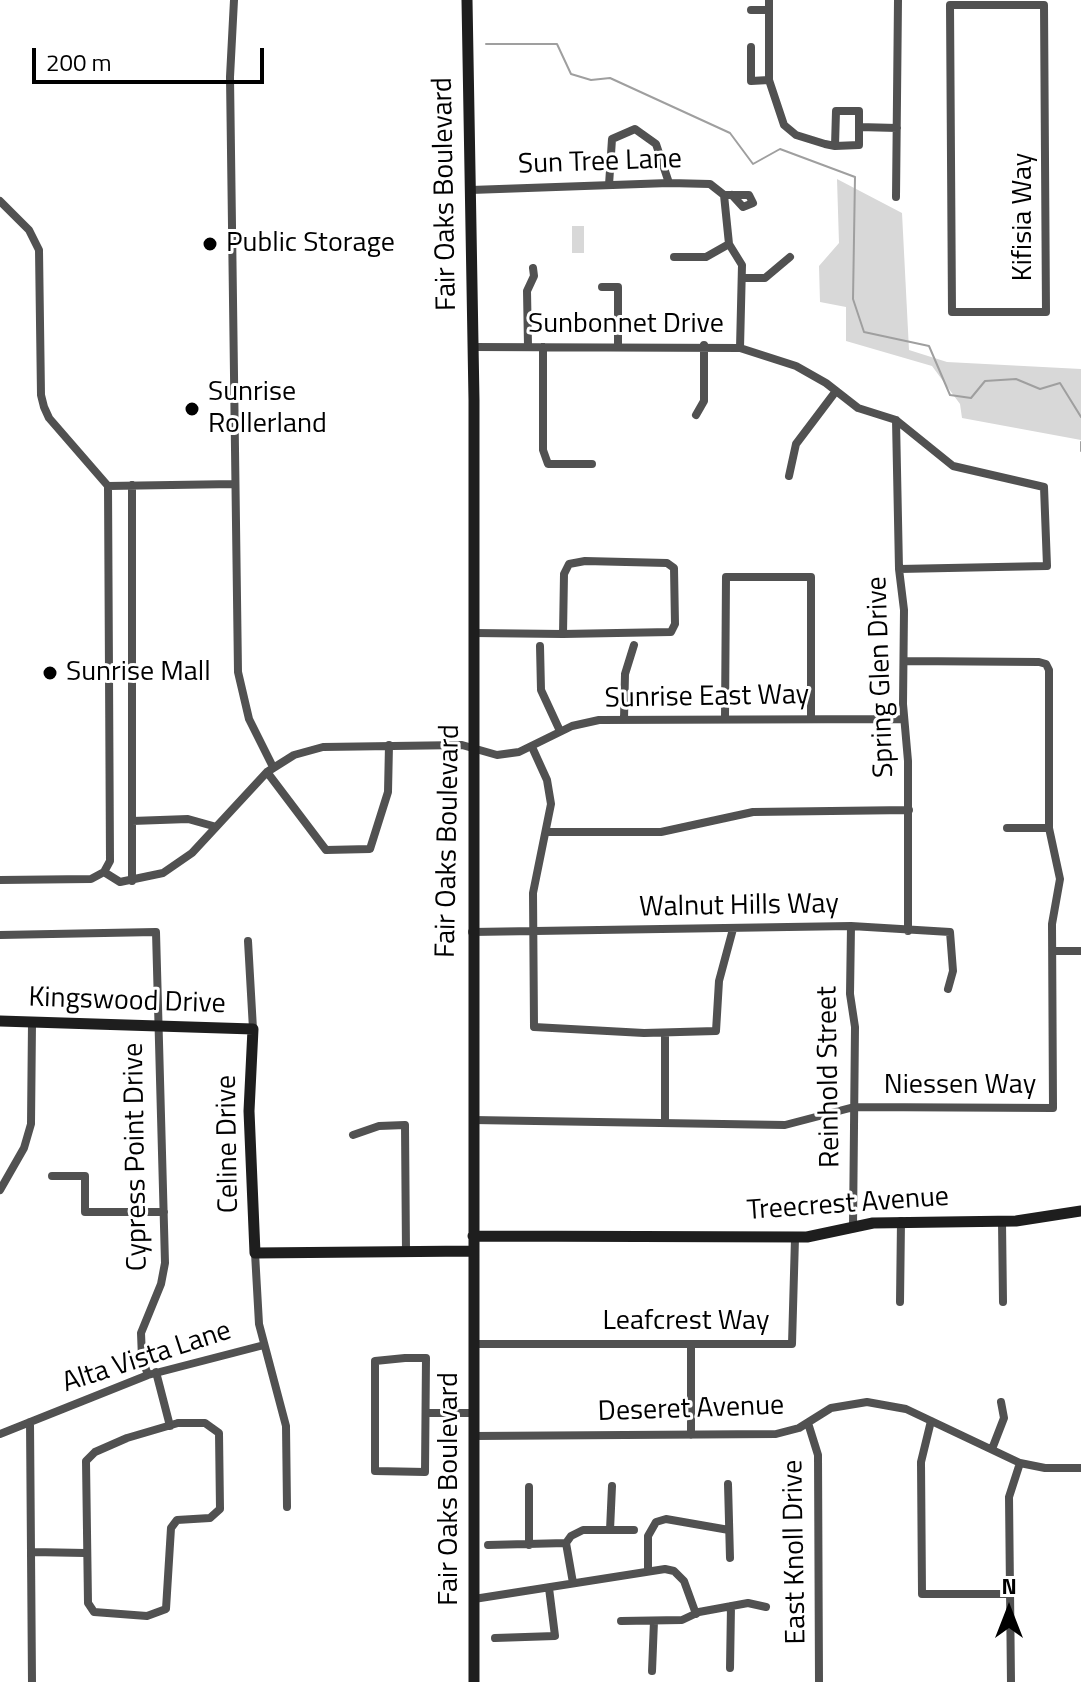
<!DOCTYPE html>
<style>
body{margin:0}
#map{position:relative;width:1081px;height:1682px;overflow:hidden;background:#fff;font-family:"Titillium Web",sans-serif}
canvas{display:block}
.north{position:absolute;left:969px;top:1570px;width:80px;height:80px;-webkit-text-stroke:6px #fff;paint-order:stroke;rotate:0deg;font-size:22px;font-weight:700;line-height:32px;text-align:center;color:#000}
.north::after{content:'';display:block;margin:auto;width:28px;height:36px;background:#000;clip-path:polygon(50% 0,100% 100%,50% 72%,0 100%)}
.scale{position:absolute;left:32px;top:48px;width:232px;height:36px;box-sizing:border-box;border:4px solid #000;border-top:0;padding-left:10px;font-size:24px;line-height:28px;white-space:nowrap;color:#000;-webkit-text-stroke:6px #fff;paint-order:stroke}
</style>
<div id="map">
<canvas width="1081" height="1682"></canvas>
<div class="north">N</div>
<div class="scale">200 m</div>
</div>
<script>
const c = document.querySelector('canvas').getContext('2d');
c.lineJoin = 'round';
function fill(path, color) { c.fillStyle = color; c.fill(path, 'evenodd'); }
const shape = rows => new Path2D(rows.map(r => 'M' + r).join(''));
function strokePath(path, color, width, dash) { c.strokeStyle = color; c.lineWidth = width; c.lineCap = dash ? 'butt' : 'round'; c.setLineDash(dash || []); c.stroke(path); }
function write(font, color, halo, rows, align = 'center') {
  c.font = font + ' "Titillium Web",sans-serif'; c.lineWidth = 6; c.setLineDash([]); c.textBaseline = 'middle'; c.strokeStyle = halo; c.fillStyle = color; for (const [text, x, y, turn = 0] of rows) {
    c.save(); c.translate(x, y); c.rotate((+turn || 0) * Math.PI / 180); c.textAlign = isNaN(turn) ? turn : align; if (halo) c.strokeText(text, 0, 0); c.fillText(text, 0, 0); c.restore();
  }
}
fill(shape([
 [837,179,902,213,909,350,947,362,1081,369,1081,440,962,418,960,404,932,366,846,341,846,307,820,302,819,266,839,243],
 [572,226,584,226,584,253,572,253]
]), '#d8d8d8');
strokePath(shape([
 [486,44,557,44,571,74,591,80,610,78,730,133,753,164,780,149,855,177,853,299,864,332,929,346,950,395,971,398,985,381,1016,379,1040,389,1060,383,1081,417],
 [1081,442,1081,451]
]), '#9f9f9f', 2);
strokePath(shape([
 [234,0,230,77,238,672,249,719,273,767],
 [769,0,769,80,784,125,796,135,825,144,835,146,859,145,859,111,836,111,835,146],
 [950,5,1044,5,1046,312,952,312,950,5],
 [751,10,768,10],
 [751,47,751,81,769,80],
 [859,127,897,128],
 [609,185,612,139,635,129,656,144,669,183],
 [471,190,669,183,710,184,724,195,729,244,742,265,740,348],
 [724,195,749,195,753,203,743,207,732,195],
 [896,197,898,0],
 [0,201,29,230,39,250,41,395,44,407,49,418,108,486,110,861,104,872,91,879,0,880],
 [674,257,706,257,729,244],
 [743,278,765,278,790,257],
 [602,287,618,287,618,346],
 [528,346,527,291,534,276,533,268],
 [473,347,740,348,796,366,826,383,858,408,896,420,953,466,1044,487,1047,566,899,569],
 [543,347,543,450,548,464,592,464],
 [696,415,704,401,704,345],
 [896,420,899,569,904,610,903,704,908,761,908,931],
 [789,476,796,444,836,391],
 [108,486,235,484],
 [474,633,563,634,671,632,675,624,674,568,667,563,585,561,569,564,564,574,563,634],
 [540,646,541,690,560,731],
 [624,719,625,674,634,645],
 [725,719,726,577,811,577,811,718],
 [532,747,547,780,551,804,533,893,534,1027,644,1033,716,1031,719,981,733,929],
 [267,772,326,850,370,849,388,792,389,745],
 [132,821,188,819,213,826],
 [1007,828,1049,828],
 [546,832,661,832,753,812,909,810],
 [104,872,120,882,163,873,192,853,267,772,294,755,323,747,462,745,497,755,519,752,572,726,599,720,903,719],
 [132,881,132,485],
 [851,926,850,994,855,1027,853,1227],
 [472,932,851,926,950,932,953,971,948,989],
 [0,935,156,932,165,1263,161,1284,141,1333,142,1358,148,1375],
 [248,941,253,1029],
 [1054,951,1081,951],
 [665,1033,665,1123],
 [473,1120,785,1125,854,1107,1053,1108,1052,924,1060,879,1049,828,1049,670,1046,664,1039,662,904,661],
 [353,1135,379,1126,405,1125,406,1253],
 [52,1176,85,1176,85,1212,164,1212],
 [0,1190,24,1148,31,1124,32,1023],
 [1002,1222,1003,1302],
 [255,1253,259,1324,286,1426,287,1507],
 [900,1302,901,1221],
 [474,1344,792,1344,795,1238],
 [405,1358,426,1358,425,1472,375,1471,375,1361,405,1358],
 [156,1372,170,1426],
 [426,1413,474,1413],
 [931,1421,921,1462,922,1594,1010,1594],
 [30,1422,32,1682],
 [178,1423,205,1423,219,1433,220,1509,210,1518,177,1520,171,1528,166,1609,147,1616,94,1612,88,1603,86,1461,95,1452,127,1438,178,1423],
 [808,1423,818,1455,819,1682],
 [0,1434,148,1375,264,1345],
 [691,1435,691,1345],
 [474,1436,776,1434,799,1428,831,1408,867,1402,906,1409,1020,1463,1045,1468,1081,1468],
 [992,1449,1004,1418,1001,1402],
 [728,1484,730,1558],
 [610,1530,612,1486],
 [488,1545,566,1543],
 [529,1545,529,1487],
 [32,1552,85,1553],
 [648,1569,648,1536,656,1522,666,1519,729,1530],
 [573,1583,566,1543,571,1536,583,1530,634,1530],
 [474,1599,665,1569,674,1571,684,1581,696,1614],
 [621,1621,682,1620,699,1612,748,1603,766,1607],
 [495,1638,555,1636,549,1588],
 [730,1668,731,1606],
 [652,1671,654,1621],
 [1011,1682,1009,1497,1020,1463]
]), '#515151', 8);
strokePath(shape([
 [467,0,474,400,474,1682],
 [0,1021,253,1029,249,1111,255,1253,473,1251],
 [473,1236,807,1237,873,1223,1016,1221,1081,1211]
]), '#1e1e1e', 11);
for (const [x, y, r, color] of [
 [210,244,8,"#000"],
 [192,409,8,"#000"],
 [50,673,8,"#000"]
]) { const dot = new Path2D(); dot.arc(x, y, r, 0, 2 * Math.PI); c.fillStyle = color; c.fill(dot); strokePath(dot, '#fff', 3); }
write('28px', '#000', '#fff', [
 ["Sun Tree Lane",600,163,-2],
 ["Fair Oaks Boulevard",446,194,-91],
 ["Kifisia Way",1024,217,-90],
 ["Sunbonnet Drive",626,325],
 ["Spring Glen Drive",882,677,-92],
 ["Sunrise East Way",707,698,-1],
 ["Fair Oaks Boulevard",449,841,-89],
 ["Walnut Hills Way",739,907,-1],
 ["Kingswood Drive",127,1002,2],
 ["Reinhold Street",830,1077,-91],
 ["Niessen Way",960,1086],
 ["Celine Drive",229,1144,-91],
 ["Cypress Point Drive",137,1157,-91],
 ["Treecrest Avenue",848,1205,-4],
 ["Leafcrest Way",686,1322],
 ["Alta Vista Lane",147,1358,-18],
 ["Deseret Avenue",691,1410,-2],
 ["Fair Oaks Boulevard",450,1489,-90],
 ["East Knoll Drive",796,1552,-91]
]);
write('28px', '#000', '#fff', [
 ["Public Storage",226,244],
 ["Sunrise",208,393],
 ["Rollerland",208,425],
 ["Sunrise Mall",66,673]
], 'left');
</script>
